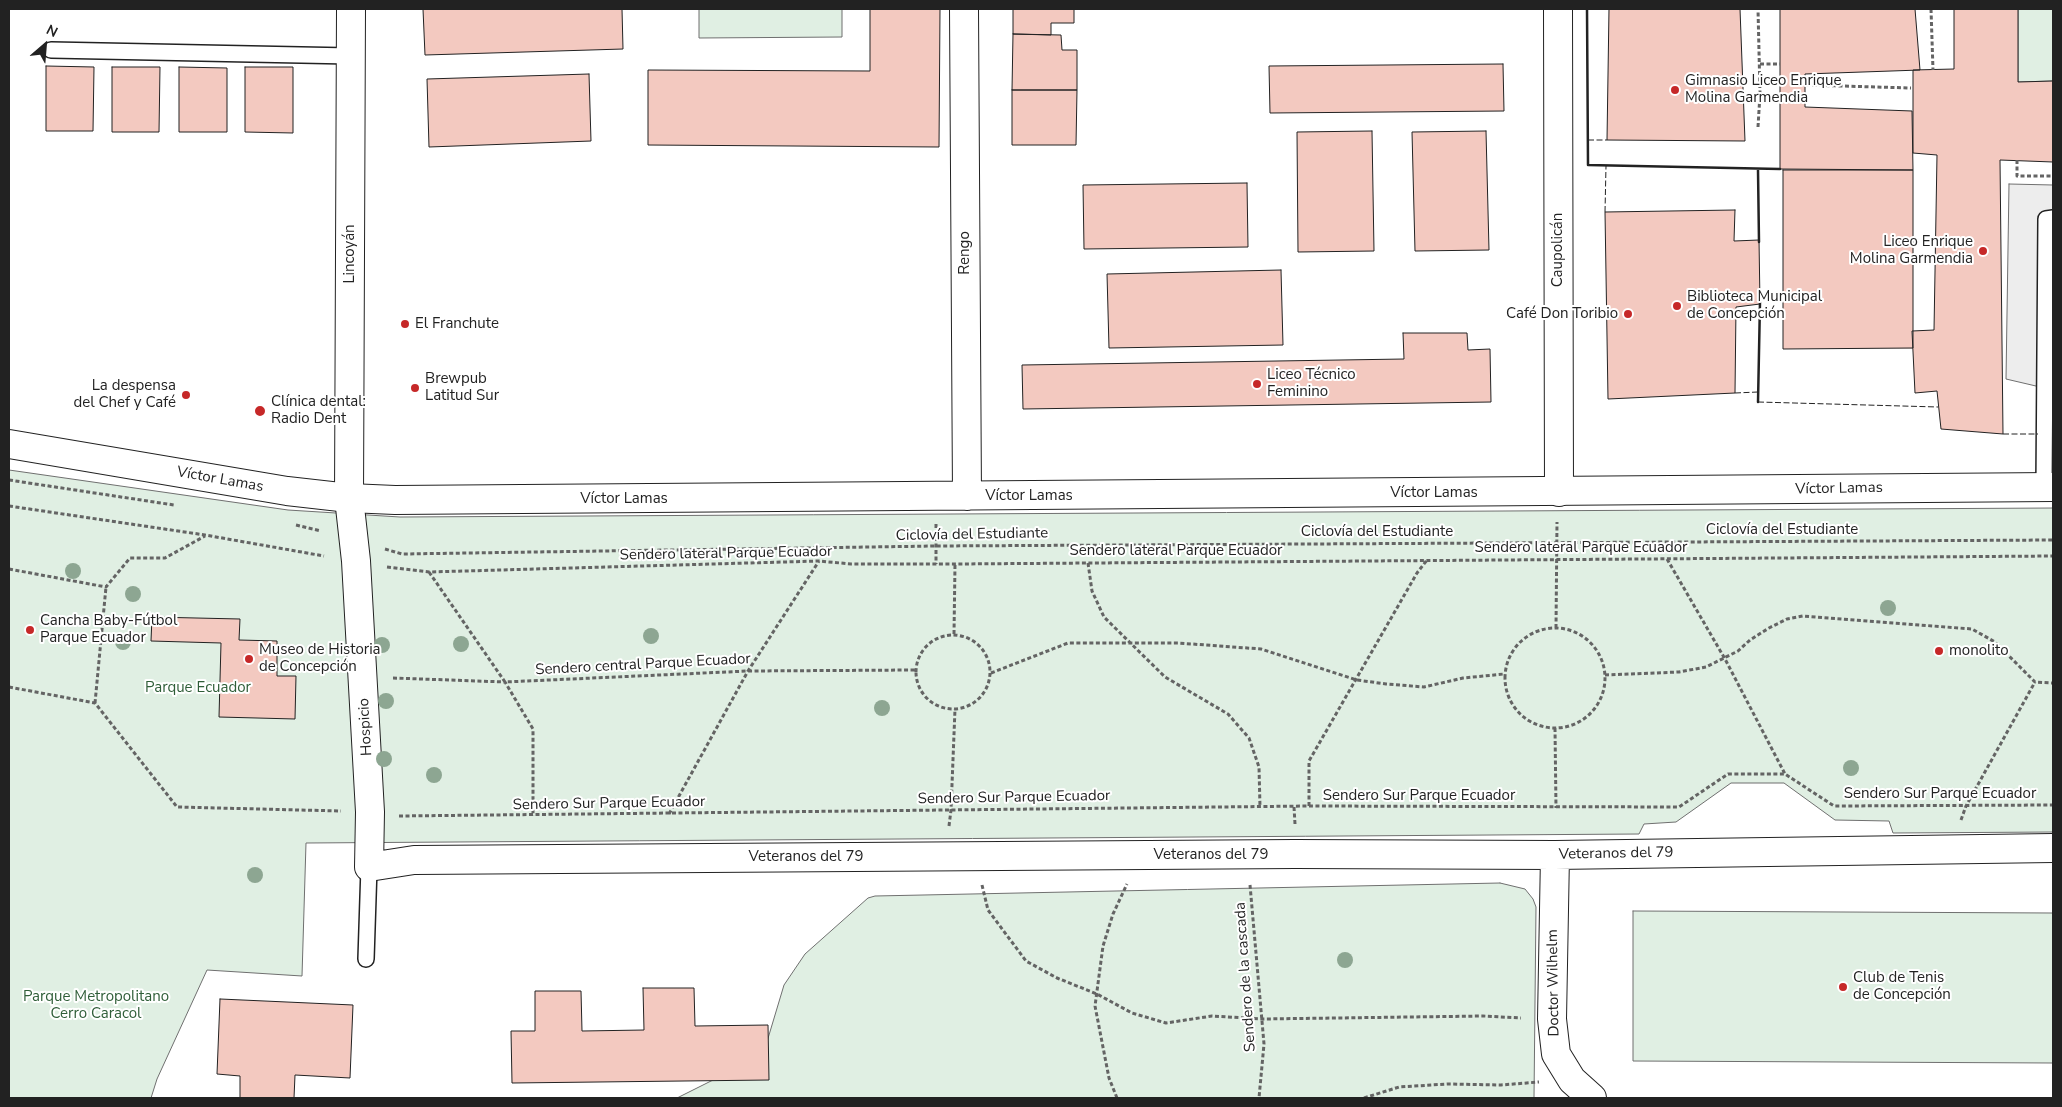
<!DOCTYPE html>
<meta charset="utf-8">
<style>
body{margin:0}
#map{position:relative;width:2062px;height:1107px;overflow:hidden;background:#fff;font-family:"Nunito Sans",sans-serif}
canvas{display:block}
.frame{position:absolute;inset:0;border:10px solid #222;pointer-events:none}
.north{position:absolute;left:20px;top:20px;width:50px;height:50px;-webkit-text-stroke:4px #fff;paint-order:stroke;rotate:27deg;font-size:14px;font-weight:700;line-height:20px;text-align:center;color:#222}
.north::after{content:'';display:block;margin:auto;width:18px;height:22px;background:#222;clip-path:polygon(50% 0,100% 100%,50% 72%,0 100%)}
</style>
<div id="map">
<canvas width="2062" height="1107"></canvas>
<div class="frame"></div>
<div class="north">N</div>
</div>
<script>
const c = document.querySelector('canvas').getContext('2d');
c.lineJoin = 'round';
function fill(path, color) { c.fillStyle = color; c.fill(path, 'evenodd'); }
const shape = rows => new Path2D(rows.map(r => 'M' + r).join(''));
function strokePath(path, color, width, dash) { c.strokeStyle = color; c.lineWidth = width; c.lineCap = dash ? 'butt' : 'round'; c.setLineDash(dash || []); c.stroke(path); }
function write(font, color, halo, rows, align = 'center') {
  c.font = font + ' "Nunito Sans",sans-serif'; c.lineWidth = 4; c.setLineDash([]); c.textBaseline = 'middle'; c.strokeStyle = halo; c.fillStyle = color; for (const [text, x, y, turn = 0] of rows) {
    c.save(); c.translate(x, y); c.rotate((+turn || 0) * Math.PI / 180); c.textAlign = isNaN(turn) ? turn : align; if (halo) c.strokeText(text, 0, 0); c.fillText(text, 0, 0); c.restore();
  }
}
const green = shape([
 [699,9,842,9,842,37,699,38,699,9],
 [2018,9,2053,9,2053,81,2018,82,2018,9],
 [9,470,288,510,400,517,2053,508,2053,832,1893,833,1889,821,1835,820,1784,783,1731,783,1676,822,1644,824,1639,834,306,843,302,976,207,970,157,1079,151,1098,9,1098,9,470],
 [1500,883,1525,889,1533,899,1536,907,1534,1098,677,1098,763,1055,784,985,805,954,868,898,875,896,1500,883],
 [1633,911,2053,913,2053,1063,1633,1061,1633,911]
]);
fill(green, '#e0efe3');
strokePath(green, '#6f6f6f', 1);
const parking = shape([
 [2009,184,2053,185,2053,390,2006,379,2009,184]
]);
fill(parking, '#ededed');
strokePath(parking, '#6f6f6f', 1);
const building = shape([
 [423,9,622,9,623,49,425,55,423,9],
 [870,9,940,9,939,147,648,145,648,70,870,71,870,9],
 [1013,9,1074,9,1074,23,1051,23,1051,35,1013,34,1013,9],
 [1609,9,1740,9,1745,141,1607,140,1609,9],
 [1780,9,1915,9,1920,70,1805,74,1805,107,1912,111,1913,170,1780,169,1780,9],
 [1954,9,2018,9,2018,82,2053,81,2053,162,2000,160,2003,434,1941,429,1937,391,1915,393,1912,331,1934,330,1937,155,1913,153,1913,70,1954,69,1954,9],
 [1013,34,1061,35,1062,50,1077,50,1077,90,1012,90,1013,34],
 [1503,64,1504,111,1270,113,1269,66,1503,64],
 [46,66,94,67,93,131,46,131,46,66],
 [112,67,160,67,159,132,112,132,112,67],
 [179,67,227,68,227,132,179,132,179,67],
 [245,67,293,67,293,133,245,132,245,67],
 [589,74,591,141,429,147,427,79,589,74],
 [1012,90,1077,90,1076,145,1012,145,1012,90],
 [1372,131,1374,251,1298,252,1297,132,1372,131],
 [1486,131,1489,250,1415,251,1412,132,1486,131],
 [1783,170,1913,170,1913,348,1783,349,1783,170],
 [1247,183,1248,247,1084,249,1083,185,1247,183],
 [1735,210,1734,241,1759,240,1760,304,1736,307,1735,393,1608,399,1605,212,1735,210],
 [1281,270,1283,345,1109,348,1107,274,1281,270],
 [1403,333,1467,333,1468,350,1490,349,1491,402,1023,409,1022,365,1404,359,1403,333],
 [152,617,240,619,239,640,277,641,277,676,296,676,295,719,219,717,221,643,151,641,152,617],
 [643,988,694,988,695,1026,768,1025,769,1080,512,1083,511,1031,535,1031,535,991,581,991,582,1031,644,1030,643,988],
 [220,999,353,1005,350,1078,295,1075,294,1098,240,1098,240,1076,217,1074,220,999]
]);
fill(building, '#f3c9c0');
strokePath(building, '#222', 1);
const service = shape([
 [51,50,351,56],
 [2044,487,2046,219,2053,218],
 [366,959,369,867]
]);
const minor = shape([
 [1558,9,1559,492],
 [349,498,356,561,370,812,369,867,414,860,1295,854,1555,855,2053,848],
 [1555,855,1552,1019,1556,1054,1572,1080,1592,1098]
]);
const tertiary = shape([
 [349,498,351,9]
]);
const secondary = shape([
 [964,9,967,496],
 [9,444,287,491,349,498,395,500,2053,487]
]);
strokePath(service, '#222', 18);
strokePath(minor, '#222', 30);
strokePath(tertiary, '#222', 30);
strokePath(secondary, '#222', 30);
strokePath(shape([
 [1931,9,1933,70],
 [1760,64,1780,64],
 [1806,85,1911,88],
 [1760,94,1779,97],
 [1758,127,1760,94,1758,9],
 [2017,160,2017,176,2053,176],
 [9,480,174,505],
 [9,506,205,535,324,556],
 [936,524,936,564],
 [296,525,321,531],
 [385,549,402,554,936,546,2053,540],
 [1667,559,1725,659,1785,774],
 [1088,563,1092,591,1104,617,1165,677,1228,714,1249,738,1259,767,1260,807],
 [387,567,429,572,819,561,851,564,955,564,2053,556],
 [9,569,106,587,130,558,165,558,205,536],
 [429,572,505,682,748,671,916,670],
 [1556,628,1557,522],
 '1505 678a50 50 0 1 1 100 0a50 50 0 1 1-100 0Z',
 [954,634,955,564],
 '916 672a37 37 0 1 1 74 0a37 37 0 1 1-74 0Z',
 [991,673,1068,643,1178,643,1261,649,1357,680,1386,684,1424,687,1463,678,1504,674],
 [1605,675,1679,672,1706,667,1738,651,1750,640,1769,628,1787,619,1803,616,1972,629,1995,642,2035,682,2053,683],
 [393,678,505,682,533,729,533,816],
 [9,687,95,703,177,807,341,811],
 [95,703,106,587],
 [1555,728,1556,808],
 [1309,806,1309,761,1417,573,1427,560],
 [1294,807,1295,824],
 [669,814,748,671,819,561],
 [399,816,1309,806,1679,807,1728,774,1785,774,1834,806,2053,805],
 [1961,820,1966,806,2035,682],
 [949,826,951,810,955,709],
 [982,885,988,910,1026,961,1057,978,1097,994,1132,1013,1166,1023,1212,1016,1262,1019,1483,1016,1521,1018],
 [1250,885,1264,1044,1259,1098],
 [1117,1098,1109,1078,1095,1006,1103,946,1113,914,1127,884],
 [1364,1098,1399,1087,1447,1084,1501,1085,1539,1082]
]), '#646464', 3, [4, 2.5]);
strokePath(service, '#fff', 15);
strokePath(minor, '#fff', 28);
strokePath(tertiary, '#fff', 28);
strokePath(secondary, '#fff', 28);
strokePath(shape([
 [1588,140,1607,140],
 [1605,212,1606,166],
 [1735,393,1758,392],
 [1758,402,1938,407],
 [2003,434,2038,434]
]), '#222', 1, [6, 2.5]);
strokePath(shape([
 [1587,9,1588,165,1780,169],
 [1758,170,1759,242],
 [1758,402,1760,302]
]), '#222', 2.5);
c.fillStyle = '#8da692';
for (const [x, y] of [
 [73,571],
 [133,594],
 [1888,608],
 [651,636],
 [123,642],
 [461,644],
 [382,645],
 [386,701],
 [882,708],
 [384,759],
 [1851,768],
 [434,775],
 [255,875],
 [1345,960]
]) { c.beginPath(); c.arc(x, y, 8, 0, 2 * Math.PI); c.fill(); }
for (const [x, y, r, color] of [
 [1675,90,5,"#c62828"],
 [1983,251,5,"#c62828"],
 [1677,306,5,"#c62828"],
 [1628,314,5,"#c62828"],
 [405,324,5,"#c62828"],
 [1257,384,5,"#c62828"],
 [415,388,5,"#c62828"],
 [186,395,5,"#c62828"],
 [260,411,6,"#c62828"],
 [30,630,5,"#c62828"],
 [1939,651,5,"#c62828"],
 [249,659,5,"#c62828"],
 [1843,987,5,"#c62828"]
]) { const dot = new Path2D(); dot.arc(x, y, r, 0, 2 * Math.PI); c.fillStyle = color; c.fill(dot); strokePath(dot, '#fff', 2); }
write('15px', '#222', '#fff', [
 ["Gimnasio Liceo Enrique",1685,81],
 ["Molina Garmendia",1685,98],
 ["Liceo Enrique",1973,242,"right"],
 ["Molina Garmendia",1973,259,"right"],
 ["Biblioteca Municipal",1687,297],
 ["de Concepción",1687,314],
 ["Café Don Toribio",1618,314,"right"],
 ["El Franchute",415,324],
 ["Liceo Técnico",1267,375],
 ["Feminino",1267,392],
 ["Brewpub",425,379],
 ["Latitud Sur",425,396],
 ["La despensa",176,386,"right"],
 ["del Chef y Café",176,403,"right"],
 ["Clínica dental:",271,402],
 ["Radio Dent",271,419],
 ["Cancha Baby-Fútbol",40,621],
 ["Parque Ecuador",40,638],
 ["Museo de Historia",259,650],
 ["de Concepción",259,667],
 ["monolito",1949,651],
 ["Club de Tenis",1853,978],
 ["de Concepción",1853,995]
], 'left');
write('15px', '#222', '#fff', [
 ["Caupolicán",1558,250,-90],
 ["Rengo",965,253,-90],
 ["Lincoyán",350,254,-90],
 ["Víctor Lamas",220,480,10],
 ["Víctor Lamas",1839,489,-1],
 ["Víctor Lamas",1434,493],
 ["Víctor Lamas",1029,496],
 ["Víctor Lamas",624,499],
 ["Ciclovía del Estudiante",1782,530],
 ["Ciclovía del Estudiante",1377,532],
 ["Ciclovía del Estudiante",972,535,-1],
 ["Sendero lateral Parque Ecuador",1581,548],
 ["Sendero lateral Parque Ecuador",1176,551],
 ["Sendero lateral Parque Ecuador",726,554,-1],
 ["Sendero central Parque Ecuador",643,665,-3],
 ["Hospicio",366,727,-93],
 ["Sendero Sur Parque Ecuador",1940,794],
 ["Sendero Sur Parque Ecuador",1419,796],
 ["Sendero Sur Parque Ecuador",1014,798,-1],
 ["Sendero Sur Parque Ecuador",609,804,-1],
 ["Veteranos del 79",1616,854,-1],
 ["Veteranos del 79",1211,855],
 ["Veteranos del 79",806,857],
 ["Sendero de la cascada",1246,977,-94],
 ["Doctor Wilhelm",1554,983,-91]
]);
write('15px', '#2f5e38', '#fff', [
 ["Parque Ecuador",198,688],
 ["Parque Metropolitano",96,997],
 ["Cerro Caracol",96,1014]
]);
</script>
